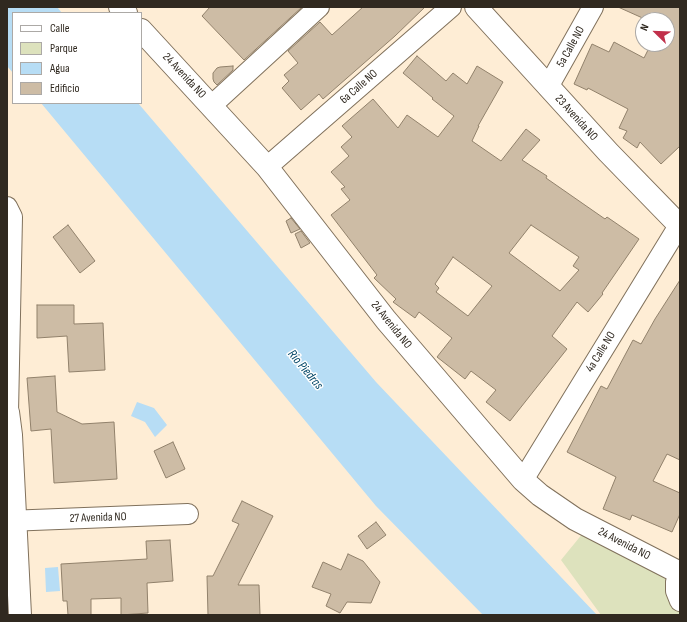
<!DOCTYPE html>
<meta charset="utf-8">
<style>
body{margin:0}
#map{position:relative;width:687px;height:622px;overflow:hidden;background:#feedd5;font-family:"Sofia Sans Condensed",sans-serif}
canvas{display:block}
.frame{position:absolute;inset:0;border:8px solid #302920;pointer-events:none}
.legend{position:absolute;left:12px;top:12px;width:130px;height:92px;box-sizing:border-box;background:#fff;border:1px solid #aca9a6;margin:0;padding:5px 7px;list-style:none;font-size:12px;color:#302920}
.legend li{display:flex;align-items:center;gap:8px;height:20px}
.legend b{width:20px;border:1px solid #aca9a6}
.north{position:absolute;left:635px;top:12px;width:40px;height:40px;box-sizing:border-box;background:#fff;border:1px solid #aca9a6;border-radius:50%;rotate:293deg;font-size:11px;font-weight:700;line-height:16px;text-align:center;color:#302920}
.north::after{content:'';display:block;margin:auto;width:14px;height:18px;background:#c1304b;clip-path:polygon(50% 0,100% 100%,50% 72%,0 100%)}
</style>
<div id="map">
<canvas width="687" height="622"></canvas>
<div class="frame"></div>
<ul class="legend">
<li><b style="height:5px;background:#fff"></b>Calle</li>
<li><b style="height:11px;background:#dde2bd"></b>Parque</li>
<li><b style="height:11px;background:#b7ddf5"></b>Agua</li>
<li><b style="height:11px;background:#cdbca5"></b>Edificio</li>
</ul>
<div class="north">N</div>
</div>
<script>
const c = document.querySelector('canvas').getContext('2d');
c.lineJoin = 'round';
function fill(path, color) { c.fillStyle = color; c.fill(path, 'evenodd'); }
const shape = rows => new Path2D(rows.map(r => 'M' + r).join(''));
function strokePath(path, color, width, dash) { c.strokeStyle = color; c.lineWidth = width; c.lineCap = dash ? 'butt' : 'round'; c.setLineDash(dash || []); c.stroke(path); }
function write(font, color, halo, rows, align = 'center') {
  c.font = font + ' "Sofia Sans Condensed",sans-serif'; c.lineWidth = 3; c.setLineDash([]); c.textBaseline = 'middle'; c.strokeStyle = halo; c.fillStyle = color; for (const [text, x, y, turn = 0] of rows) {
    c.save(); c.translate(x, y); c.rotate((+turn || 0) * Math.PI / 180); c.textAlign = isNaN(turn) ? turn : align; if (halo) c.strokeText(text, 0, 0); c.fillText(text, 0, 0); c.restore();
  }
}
fill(shape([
 [583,533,671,580,680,608,680,615,601,615,561,560]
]), '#dde2bd');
fill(shape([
 [7,7,57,7,62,13,13,13,13,73,7,66],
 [41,103,138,103,376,382,597,615,483,615,376,506],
 [137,402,154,408,167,425,155,437,145,422,131,416],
 [58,567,60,591,46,592,45,568]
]), '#b7ddf5');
const building = shape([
 [210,7,302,7,244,60,202,16,210,7],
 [363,7,425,7,395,36,323,99,319,94,301,110,282,88,289,81,284,75,298,63,288,51,320,22,332,35,363,7],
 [618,7,680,7,680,146,661,164,640,142,637,148,623,138,627,131,619,128,628,109,588,88,587,90,574,84,592,44,609,52,614,42,644,58,651,44,667,44,667,20,647,20,618,7],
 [417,56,446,81,453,73,467,84,477,66,503,82,478,126,479,126,472,141,501,161,526,129,540,140,522,160,547,176,546,178,605,219,607,217,639,239,602,293,603,294,588,312,577,302,552,336,567,349,510,421,486,402,496,390,471,371,465,379,437,357,452,338,419,312,415,318,393,302,396,299,374,278,377,275,331,215,350,200,341,189,345,187,331,172,349,156,341,147,352,137,342,126,373,99,398,128,407,115,438,137,454,116,432,99,433,98,403,73,417,56],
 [531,225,579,257,573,266,579,270,560,291,509,253,531,225],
 [453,257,492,286,468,316,436,292,439,288,435,284,453,257],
 [233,66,233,70,217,85,214,82,213,79,213,73,217,68,220,67,233,66],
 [291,218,300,229,291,233,286,221,291,218],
 [68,225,95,261,80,273,53,237,68,225],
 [301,231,310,243,301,248,295,234,301,231],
 [680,280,680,460,667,454,653,481,680,493,680,514,672,532,632,515,630,520,603,509,616,477,567,452,601,386,607,389,633,340,641,344,655,319,680,280],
 [37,305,74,305,74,324,103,323,105,370,69,372,67,336,37,338,37,305],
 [55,376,57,412,82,424,114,422,117,479,54,483,51,429,31,431,27,378,55,376],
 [173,442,185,469,166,478,154,451,173,442],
 [242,501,273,516,238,585,259,585,260,615,208,615,207,576,213,576,239,524,232,521,242,501],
 [376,522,386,535,367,549,358,536,376,522],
 [170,540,173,581,147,583,148,613,121,615,121,598,91,599,91,615,68,615,67,601,63,601,61,564,147,559,146,541,170,540],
 [348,554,363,561,380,582,371,603,347,602,340,613,326,606,331,594,312,587,323,562,341,570,348,554]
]);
fill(building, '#cdbca5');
strokePath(building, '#91816b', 1);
const minor = shape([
 [548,87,593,7],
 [211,106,319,7],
 [267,167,451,7],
 [7,207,12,217,8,412],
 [523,480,680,224],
 [7,521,188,514],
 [679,572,676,582,676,591,680,601]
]);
const tertiary = shape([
 [120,7,126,13],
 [476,7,608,152,680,226],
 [141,30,267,167,386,320,523,480,540,495,575,519,680,573],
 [7,412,8,412,11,435,20,615]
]);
strokePath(minor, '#80715c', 22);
strokePath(tertiary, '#80715c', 24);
strokePath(minor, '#fff', 20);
strokePath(tertiary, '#fff', 22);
write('12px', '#302920', '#fff', [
 ["5a Calle NO",571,47,-61],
 ["24 Avenida NO",184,76,47],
 ["6a Calle NO",359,87,-41],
 ["23 Avenida NO",576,118,48],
 ["24 Avenida NO",391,325,51],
 ["4a Calle NO",601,352,-58],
 ["27 Avenida NO",98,518,-2],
 ["24 Avenida NO",624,544,27]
]);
write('italic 13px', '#004566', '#fff', [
 ["Río Piedras",305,370,50]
]);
</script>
